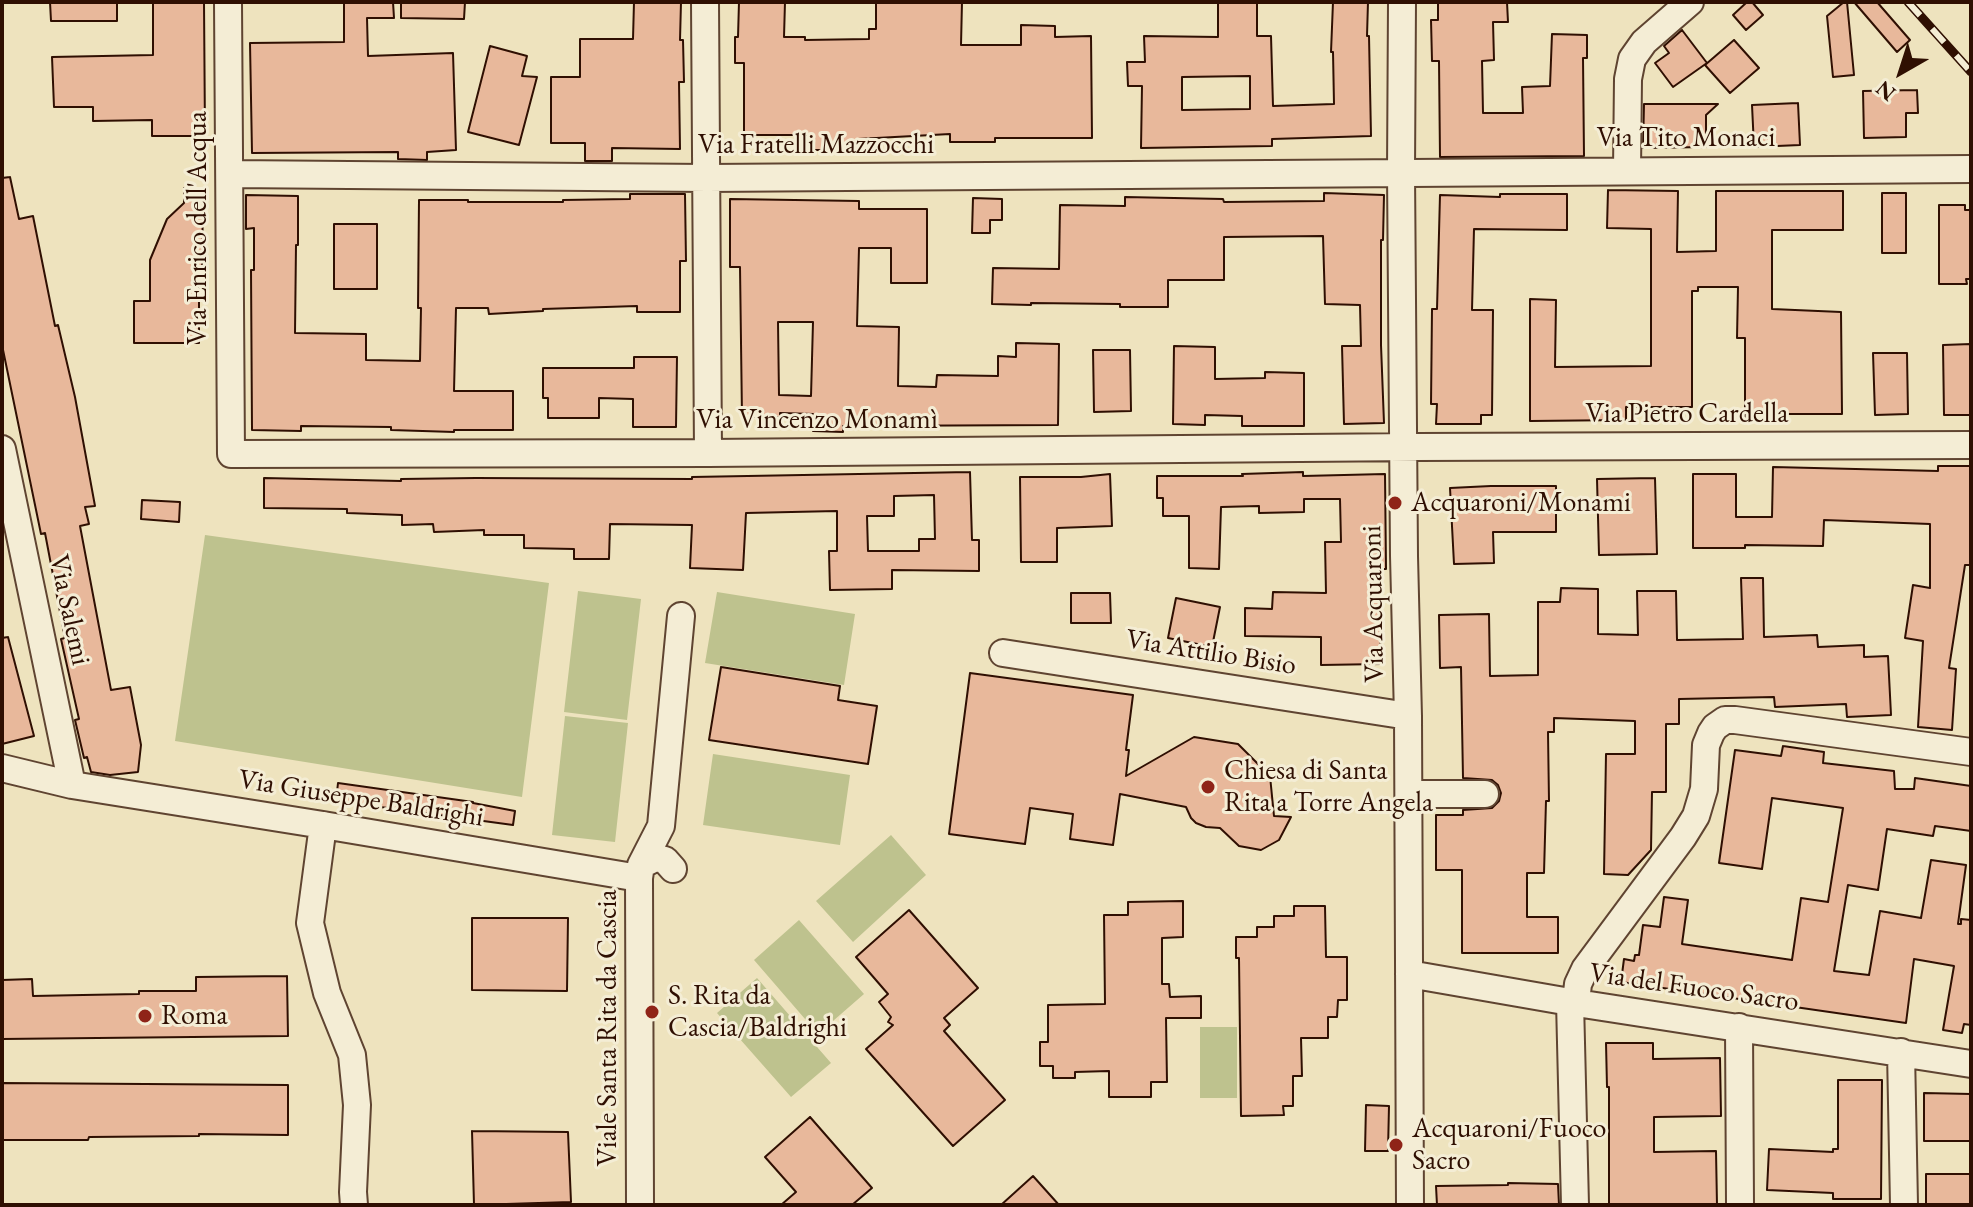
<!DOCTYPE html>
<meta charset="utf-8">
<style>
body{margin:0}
#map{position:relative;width:1973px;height:1207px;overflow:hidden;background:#eee3be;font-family:"EB Garamond",serif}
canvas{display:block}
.frame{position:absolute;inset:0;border:4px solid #2f0f02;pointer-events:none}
.north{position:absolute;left:1861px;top:32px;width:80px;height:80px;-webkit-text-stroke:6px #f4edd5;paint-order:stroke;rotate:219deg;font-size:22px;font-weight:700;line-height:32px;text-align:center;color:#2f0f02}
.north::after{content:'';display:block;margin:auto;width:28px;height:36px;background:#2f0f02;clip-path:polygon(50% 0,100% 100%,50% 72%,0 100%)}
</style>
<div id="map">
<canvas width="1973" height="1207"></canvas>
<div class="frame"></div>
<div class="north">N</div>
</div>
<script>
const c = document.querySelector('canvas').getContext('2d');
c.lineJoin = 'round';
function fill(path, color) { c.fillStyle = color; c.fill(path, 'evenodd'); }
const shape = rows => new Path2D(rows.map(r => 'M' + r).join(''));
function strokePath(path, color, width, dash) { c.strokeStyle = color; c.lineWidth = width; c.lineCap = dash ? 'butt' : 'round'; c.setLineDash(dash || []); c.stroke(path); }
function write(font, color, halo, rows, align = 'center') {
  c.font = font + ' "EB Garamond",serif'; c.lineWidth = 6; c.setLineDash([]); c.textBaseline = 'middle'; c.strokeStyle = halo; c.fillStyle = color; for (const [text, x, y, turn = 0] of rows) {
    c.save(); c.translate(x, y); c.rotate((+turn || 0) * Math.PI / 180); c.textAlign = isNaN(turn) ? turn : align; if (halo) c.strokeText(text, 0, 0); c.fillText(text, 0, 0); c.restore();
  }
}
fill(shape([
 [205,535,549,583,522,797,175,741],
 [578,591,641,599,627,720,564,712],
 [717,592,855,614,844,685,705,663],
 [565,716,628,723,615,842,552,835],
 [713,754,850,775,840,845,703,825],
 [891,835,926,875,853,942,816,901],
 [799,920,864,994,818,1034,754,960],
 [757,978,831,1063,791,1097,717,1013],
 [1200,1027,1237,1027,1237,1098,1200,1098]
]), '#bec28e');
const building = shape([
 [50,2,117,2,117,21,51,21,50,2],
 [153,2,204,2,205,136,152,136,152,120,93,121,93,107,54,107,52,57,153,55,153,2],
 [344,2,393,2,394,18,367,18,368,56,453,53,456,150,427,152,427,160,398,159,398,152,252,153,250,43,344,42,344,2],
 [401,2,465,2,464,19,401,18,401,2],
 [634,2,681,2,680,40,683,40,684,82,679,82,680,149,612,148,612,161,585,161,585,143,551,143,551,77,580,77,580,39,633,39,634,2],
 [739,2,785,2,784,37,805,37,805,40,869,39,869,29,876,29,876,2,962,2,961,45,1021,45,1021,25,1055,26,1055,37,1091,36,1092,138,995,138,995,142,950,142,950,134,858,139,858,150,808,150,807,135,744,135,744,63,735,63,735,37,738,37,739,2],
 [1218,2,1257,2,1257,36,1271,36,1273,106,1334,104,1333,52,1331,52,1333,2,1368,2,1367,36,1369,36,1371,136,1272,139,1272,146,1141,148,1142,86,1128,86,1127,62,1145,62,1144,36,1218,37,1218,2],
 [1250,76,1250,109,1182,110,1182,77,1250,76],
 [1438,2,1507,2,1508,22,1493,22,1494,60,1482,61,1483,113,1523,113,1522,87,1550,86,1552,34,1587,35,1587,58,1583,58,1584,156,1440,157,1439,61,1432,61,1431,20,1438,20,1438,2],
 [1747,2,1752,2,1763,15,1746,30,1733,15,1747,2],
 [1844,2,1847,2,1854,75,1833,77,1827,16,1844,2],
 [1854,2,1877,2,1910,40,1897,52,1854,2],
 [1682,30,1707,63,1673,87,1655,63,1669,53,1664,46,1682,30],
 [1734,40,1759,68,1730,93,1705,65,1734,40],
 [490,46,527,56,522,76,537,77,519,145,468,132,490,46],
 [1917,90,1918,113,1906,113,1906,137,1864,138,1863,91,1917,90],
 [1798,103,1800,145,1754,147,1752,105,1798,103],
 [1644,104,1718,104,1706,115,1706,147,1643,148,1644,104],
 [10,177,19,219,33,216,55,326,58,325,75,397,95,506,85,507,89,524,80,526,111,690,130,687,141,745,138,772,110,775,91,772,87,757,84,758,75,720,79,719,61,639,65,638,45,533,41,534,2,345,2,178,10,177],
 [184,188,203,188,202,281,199,281,199,343,134,343,134,301,150,301,150,260,167,219,184,203,184,188],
 [1608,190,1678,191,1677,252,1716,251,1716,191,1843,191,1843,230,1772,230,1772,309,1841,312,1842,414,1774,414,1774,421,1745,420,1745,338,1737,338,1738,287,1698,287,1698,291,1692,291,1692,407,1626,407,1626,420,1530,421,1530,299,1556,300,1555,367,1651,366,1651,229,1607,228,1608,190],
 [1324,193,1384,195,1383,240,1381,240,1381,345,1384,423,1344,424,1342,346,1361,346,1360,305,1325,304,1323,236,1224,237,1224,280,1168,280,1168,307,1120,307,1120,304,1031,303,1031,305,992,304,993,268,1059,269,1060,205,1125,206,1125,197,1223,199,1224,202,1324,201,1324,193],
 [1882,193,1906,193,1906,253,1882,253,1882,193],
 [630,194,685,194,686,261,680,261,680,312,637,312,637,306,543,309,543,311,489,314,488,308,456,308,454,391,513,391,513,430,454,430,454,432,391,430,391,427,301,426,301,431,252,430,251,270,254,270,254,228,246,229,246,195,298,196,298,245,296,245,295,333,366,334,366,360,420,361,421,308,418,308,419,200,468,200,468,202,563,202,563,200,630,199,630,194],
 [1500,194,1567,194,1567,230,1474,229,1472,310,1493,310,1492,415,1481,415,1481,424,1436,424,1437,404,1431,404,1432,309,1437,309,1440,195,1500,197,1500,194],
 [973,198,1002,199,1002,220,990,220,990,233,972,233,973,198],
 [730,199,859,201,859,209,927,209,927,283,891,283,891,248,859,248,857,326,899,327,898,386,936,387,937,375,998,376,998,356,1016,357,1016,343,1059,344,1058,425,843,426,843,432,813,431,813,414,780,413,780,417,742,417,740,267,730,267,730,199],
 [778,322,813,322,811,396,779,395,778,322],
 [1939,205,1965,205,1965,210,1971,210,1971,279,1966,279,1967,284,1939,284,1939,205],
 [334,224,377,224,377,289,334,289,334,224],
 [1971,344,1971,415,1944,415,1943,345,1971,344],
 [1174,346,1215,347,1215,379,1265,378,1265,372,1304,373,1304,426,1242,426,1242,416,1205,415,1205,425,1173,424,1174,346],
 [1093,350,1130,350,1131,411,1094,412,1093,350],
 [1873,353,1907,353,1908,414,1875,415,1873,353],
 [634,357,677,357,676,427,633,427,633,399,599,398,599,418,548,418,548,398,543,398,543,368,634,368,634,357],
 [1938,466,1971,466,1971,565,1965,565,1949,668,1956,669,1952,730,1918,727,1923,641,1905,638,1913,585,1930,588,1930,524,1824,520,1823,546,1745,545,1745,548,1693,548,1693,474,1736,474,1736,517,1772,517,1773,467,1938,471,1938,466],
 [970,472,972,540,979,540,979,571,892,570,892,589,830,590,829,551,837,551,837,511,746,513,743,570,690,568,692,525,610,524,609,559,574,559,574,549,524,548,524,535,484,535,484,530,434,532,433,524,402,525,402,515,347,513,347,509,264,508,264,478,401,481,401,479,476,478,692,479,692,477,970,472],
 [934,495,935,539,919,539,919,551,868,551,867,516,894,516,894,496,934,495],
 [1303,472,1303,476,1385,474,1386,569,1379,569,1381,664,1321,665,1321,637,1245,636,1245,608,1272,609,1273,592,1326,593,1325,542,1341,542,1340,499,1304,499,1304,512,1259,513,1259,506,1221,507,1219,569,1189,568,1189,516,1163,516,1163,498,1157,498,1157,476,1243,476,1242,474,1303,472],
 [1110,474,1112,526,1057,528,1057,562,1021,562,1020,477,1081,477,1110,474],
 [1655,478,1657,554,1599,555,1597,479,1655,478],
 [1491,486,1556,486,1556,532,1493,532,1494,563,1454,564,1450,488,1491,486],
 [142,500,180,502,179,522,141,519,142,500],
 [1741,578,1763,578,1764,637,1817,635,1818,647,1864,645,1864,657,1888,656,1891,715,1847,717,1846,704,1775,707,1774,697,1679,699,1679,724,1666,724,1666,792,1652,792,1651,850,1628,875,1604,874,1606,754,1635,754,1635,721,1554,718,1554,732,1548,732,1549,801,1546,801,1544,873,1527,873,1527,917,1558,917,1558,953,1462,953,1462,870,1436,870,1436,815,1463,815,1463,810,1492,808,1499,801,1501,793,1498,785,1492,780,1463,778,1461,667,1440,668,1439,615,1489,614,1490,676,1538,675,1538,602,1560,602,1561,588,1598,589,1598,634,1638,635,1637,591,1676,591,1677,640,1743,639,1741,578],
 [1071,593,1110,593,1111,623,1071,623,1071,593],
 [1176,598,1220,607,1212,647,1168,638,1176,598],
 [8,637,34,736,2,744,2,638,8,637],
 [721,667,840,686,838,700,877,706,868,764,709,740,721,667],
 [970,673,1133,695,1126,750,1129,750,1126,776,1194,737,1238,744,1270,776,1274,816,1291,817,1279,840,1261,850,1239,846,1220,828,1206,827,1196,823,1191,818,1186,807,1120,794,1113,845,1070,839,1073,814,1030,808,1025,844,949,834,970,673],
 [1783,746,1824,752,1823,763,1894,771,1895,789,1914,789,1915,778,1971,786,1971,831,1935,826,1933,836,1887,829,1878,890,1848,885,1834,971,1869,975,1880,911,1921,918,1931,860,1966,865,1958,924,1961,924,1961,919,1971,920,1971,1025,1964,1024,1962,1033,1943,1030,1954,966,1914,959,1906,1023,1621,982,1624,959,1634,961,1635,955,1639,955,1643,925,1660,927,1664,897,1688,900,1682,944,1792,960,1801,898,1828,902,1843,808,1772,798,1762,869,1719,863,1735,750,1781,756,1783,746],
 [338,783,473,802,473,803,515,811,513,825,336,801,338,783],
 [1183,901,1183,937,1162,938,1162,984,1169,984,1170,997,1201,996,1201,1018,1166,1018,1167,1082,1151,1082,1151,1097,1109,1097,1109,1071,1075,1072,1075,1078,1053,1078,1053,1066,1040,1066,1040,1042,1048,1042,1048,1005,1105,1004,1104,915,1128,915,1128,902,1183,901],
 [1294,906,1325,906,1326,957,1347,957,1347,1000,1338,1000,1337,1017,1328,1017,1328,1038,1301,1038,1302,1076,1293,1076,1293,1106,1283,1106,1284,1115,1241,1116,1239,958,1236,958,1236,937,1257,937,1257,927,1274,927,1274,916,1294,916,1294,906],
 [909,910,978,988,944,1018,950,1025,944,1031,1005,1100,953,1146,866,1049,893,1025,888,1022,891,1017,879,1002,888,994,856,957,909,910],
 [472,918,568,918,567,991,472,990,472,918],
 [287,976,288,1036,2,1039,2,980,32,979,33,996,83,995,139,994,139,991,196,991,196,977,287,976],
 [1606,1043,1653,1043,1653,1059,1720,1058,1721,1116,1654,1117,1654,1152,1716,1151,1717,1205,1609,1205,1609,1087,1607,1087,1606,1043],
 [1838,1080,1882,1080,1881,1199,1833,1199,1833,1193,1767,1190,1769,1149,1833,1152,1833,1149,1838,1149,1838,1080],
 [2,1083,288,1085,288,1135,199,1134,199,1136,89,1137,88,1140,2,1140,2,1083],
 [1924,1093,1971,1094,1971,1141,1924,1141,1924,1093],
 [1366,1105,1389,1106,1388,1151,1365,1151,1366,1105],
 [810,1117,872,1188,852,1205,781,1205,796,1192,765,1157,810,1117],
 [472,1131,568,1132,571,1202,474,1205,472,1131],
 [1926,1174,1971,1174,1971,1205,1926,1205,1926,1174],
 [1033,1176,1059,1205,1001,1205,1033,1176],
 [1508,1183,1558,1184,1559,1205,1437,1205,1436,1186,1508,1185,1508,1183]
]);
fill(building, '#e8b89b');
strokePath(building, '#2f0f02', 2);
const minor = shape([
 [228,2,231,454,708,453,1418,447,1971,445],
 [705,2,708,453],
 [1402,2,1401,172,1404,556,1408,716,1410,1205],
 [1627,170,1628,79,1632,59,1644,42,1690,2],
 [230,174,707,178,1971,169],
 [2,449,72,785],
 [1003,653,1408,716],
 [2,768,72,785,323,825,639,878],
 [1409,794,1485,794],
 [323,825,310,923,327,993,352,1055,357,1105,353,1192,354,1205],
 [641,865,655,858,665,860,673,869],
 [1409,974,1570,1002,1971,1064],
 [1739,1027,1740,1205],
 [1901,1052,1904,1205],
 [640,1205,639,878,641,865,661,826,681,616],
 [1575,1205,1570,1002,1577,993,1578,984,1585,969,1683,837,1696,816,1704,789,1706,745,1711,733,1715,727,1725,720,1735,720,1971,752]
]);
strokePath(minor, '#5f4431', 30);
strokePath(minor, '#f4edd5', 26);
const rail = shape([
 [1908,2,1971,72]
]);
strokePath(rail, '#2f0f02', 9);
strokePath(rail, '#f4edd5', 6, [18]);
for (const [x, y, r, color] of [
 [1395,503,8,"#8f2418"],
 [1208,787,8,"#8f2418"],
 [652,1012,8,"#8f2418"],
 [145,1016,8,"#8f2418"],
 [1396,1145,8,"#8f2418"]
]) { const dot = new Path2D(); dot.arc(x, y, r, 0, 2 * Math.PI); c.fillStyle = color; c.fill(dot); strokePath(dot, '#f4edd5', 3); }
write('28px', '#2f0f02', '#f4edd5', [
 ["Via Tito Monaci",1686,138],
 ["Via Fratelli Mazzocchi",816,145],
 ["Via Enrico dell'Acqua",198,228,-90],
 ["Via Pietro Cardella",1687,414],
 ["Via Vincenzo Monamì",817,420],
 ["Via Acquaroni",1374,604,-91],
 ["Via Salemi",69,610,78],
 ["Via Attilio Bisio",1211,653,9],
 ["Via Giuseppe Baldrighi",361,799,9],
 ["Via del Fuoco Sacro",1694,988,8],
 ["Viale Santa Rita da Cascia",608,1028,-90]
]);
write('28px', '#2f0f02', '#f4edd5', [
 ["Acquaroni/Monami",1411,503],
 ["Chiesa di Santa",1224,771],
 ["Rita a Torre Angela",1224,803],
 ["S. Rita da",668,996],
 ["Cascia/Baldrighi",668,1028],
 ["Roma",161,1016],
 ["Acquaroni/Fuoco",1412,1129],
 ["Sacro",1412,1161]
], 'left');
</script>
